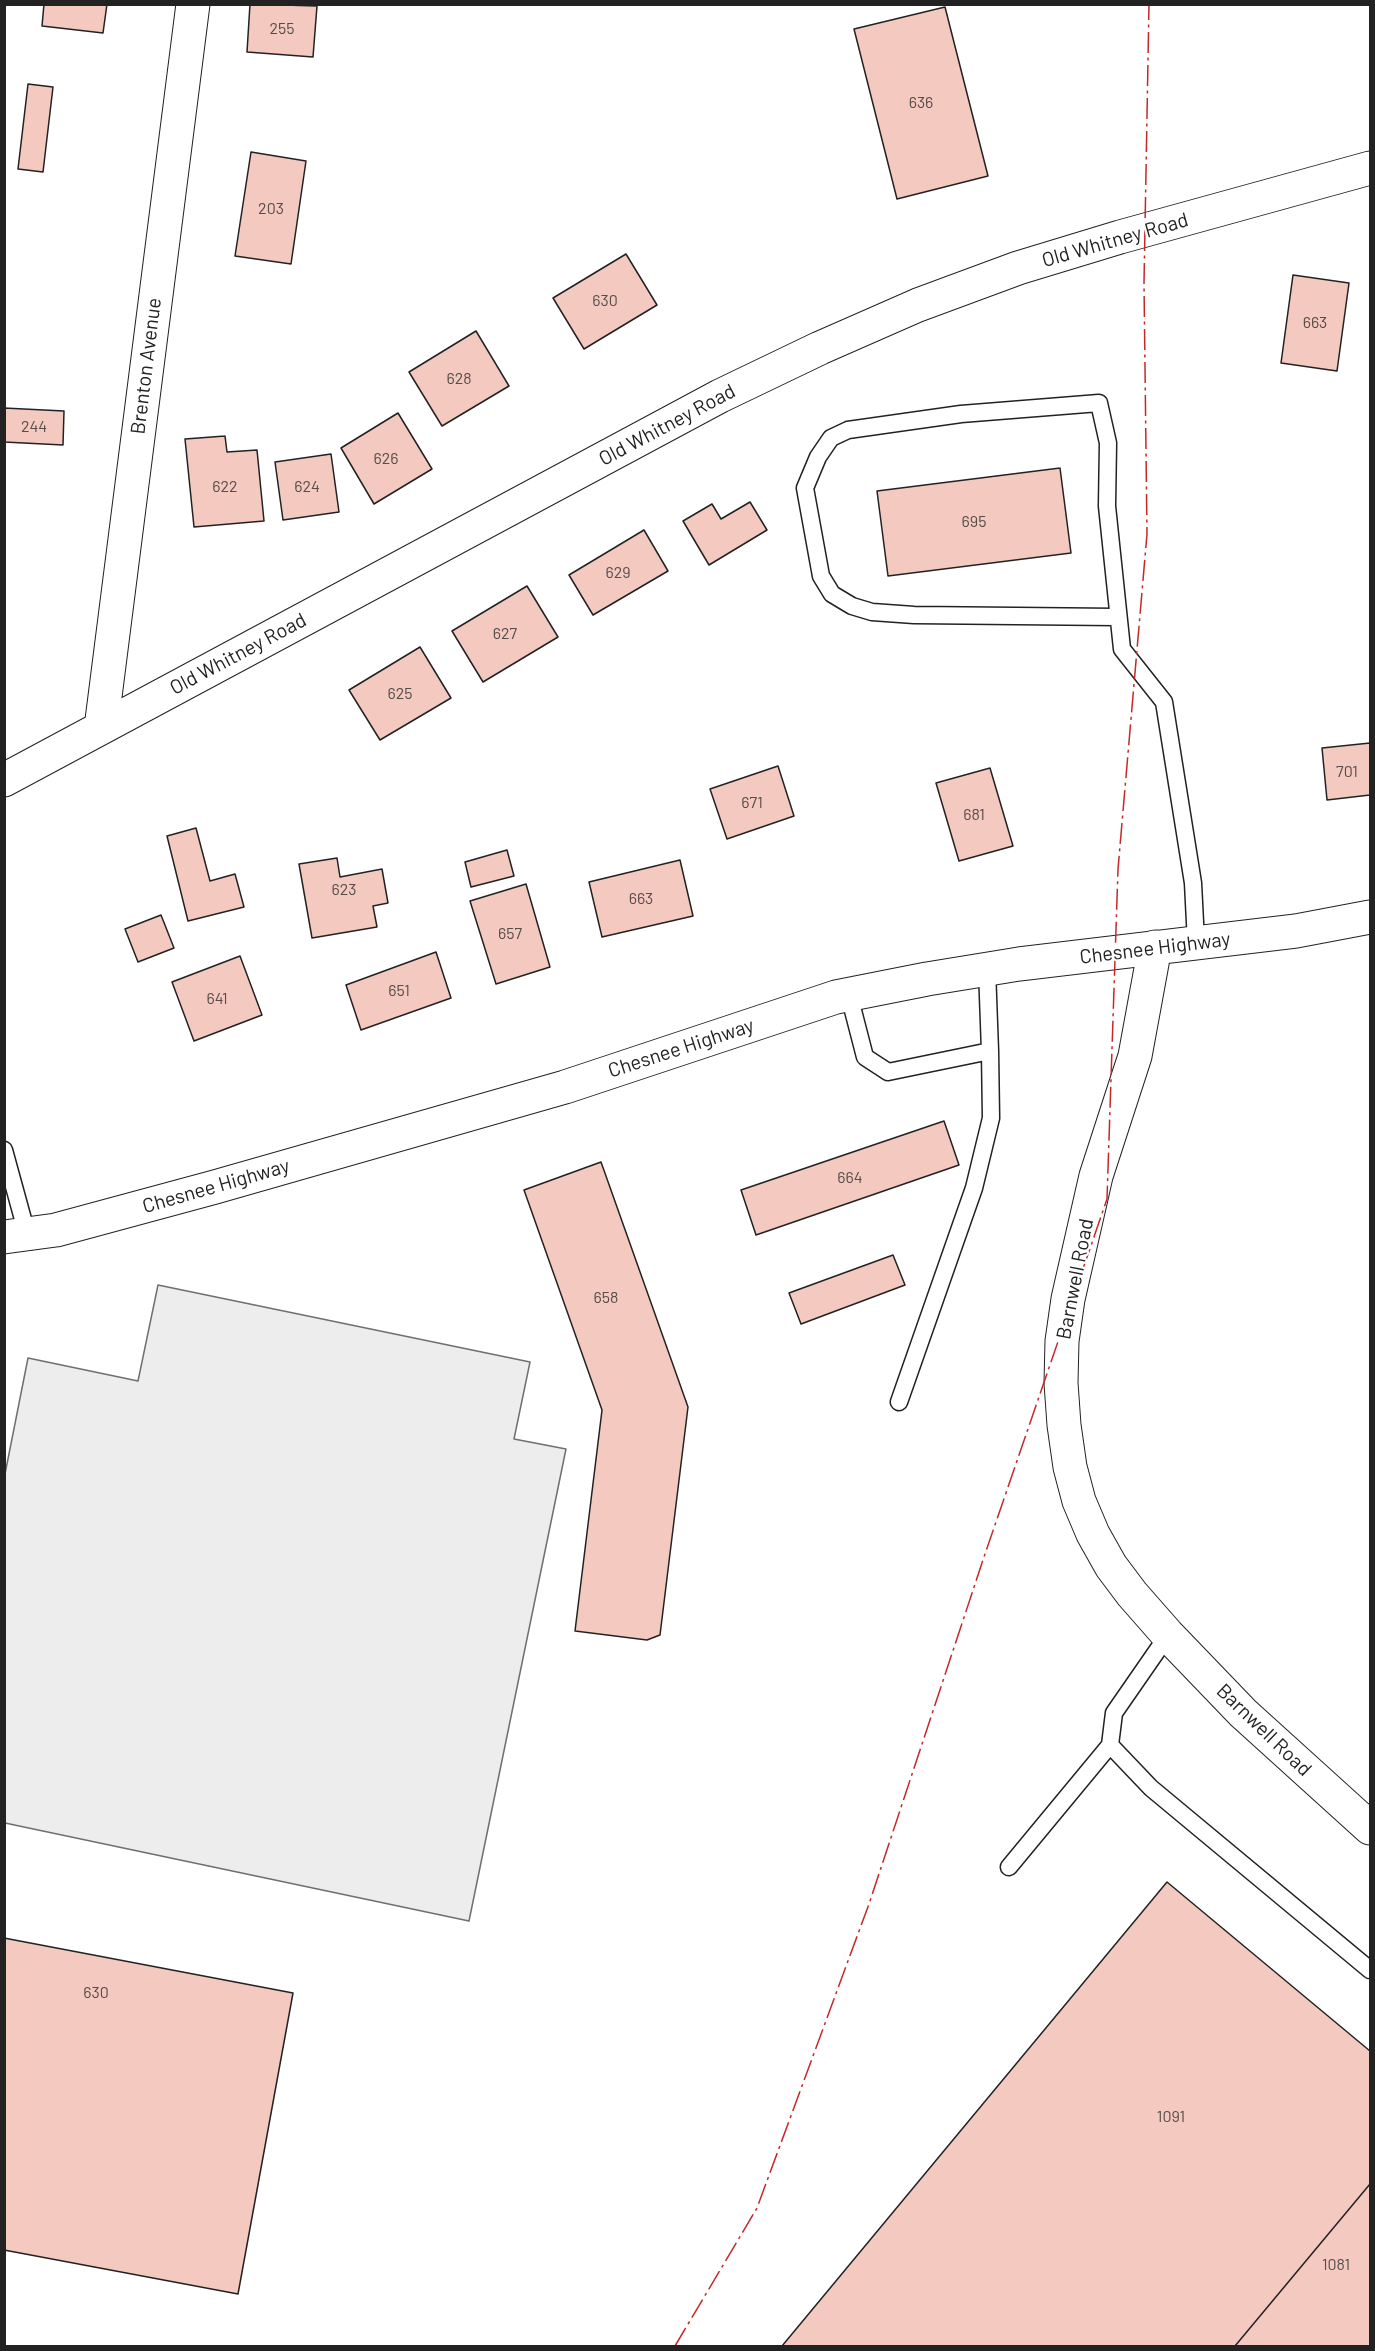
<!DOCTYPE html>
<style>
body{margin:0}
#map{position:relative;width:1375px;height:2351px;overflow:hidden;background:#fff;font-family:Barlow,sans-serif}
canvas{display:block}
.frame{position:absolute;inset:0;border:6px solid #222;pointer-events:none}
</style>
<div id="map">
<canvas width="1375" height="2351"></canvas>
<div class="frame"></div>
</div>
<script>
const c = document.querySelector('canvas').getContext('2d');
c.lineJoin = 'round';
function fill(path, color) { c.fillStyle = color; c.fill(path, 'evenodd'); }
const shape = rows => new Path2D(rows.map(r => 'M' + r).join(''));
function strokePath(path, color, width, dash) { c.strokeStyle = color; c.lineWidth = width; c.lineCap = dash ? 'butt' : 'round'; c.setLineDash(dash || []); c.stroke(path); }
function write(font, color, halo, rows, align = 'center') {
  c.font = font + ' Barlow,sans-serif'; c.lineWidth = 4.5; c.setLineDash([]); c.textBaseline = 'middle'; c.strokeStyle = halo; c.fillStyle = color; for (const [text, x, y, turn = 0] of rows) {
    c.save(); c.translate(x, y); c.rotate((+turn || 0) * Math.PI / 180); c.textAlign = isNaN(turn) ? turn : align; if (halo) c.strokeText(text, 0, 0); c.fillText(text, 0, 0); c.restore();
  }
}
const parking = shape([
 [158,1285,530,1362,514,1439,566,1449,469,1921,5,1823,5,1474,28,1358,138,1381,158,1285]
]);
fill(parking, '#ededed');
strokePath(parking, '#6f6f6f', 1.5);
const building = shape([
 [44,4,107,4,103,33,42,26,44,4],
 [250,4,317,6,313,57,247,52,250,4],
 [945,7,988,176,897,199,854,29,945,7],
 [28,84,53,87,43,172,18,169,28,84],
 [251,152,306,161,291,264,235,256,251,152],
 [626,254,657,305,584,349,553,298,626,254],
 [1293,275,1349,283,1337,371,1281,363,1293,275],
 [476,331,509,386,442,426,409,372,476,331],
 [4,408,64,411,63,445,4,442,4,408],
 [398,413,432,469,374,504,341,448,398,413],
 [225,436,227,452,257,450,264,521,194,527,185,439,225,436],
 [331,454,339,512,283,520,275,462,331,454],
 [1060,468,1071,553,888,576,877,491,1060,468],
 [750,502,767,530,709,565,683,521,712,504,721,519,750,502],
 [644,530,668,571,593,615,569,575,644,530],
 [527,586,558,637,483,682,452,631,527,586],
 [420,647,451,698,380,740,349,690,420,647],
 [1370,743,1370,795,1327,800,1322,748,1370,743],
 [778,766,794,816,727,839,710,789,778,766],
 [990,768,1013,846,959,861,936,783,990,768],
 [196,828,210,881,235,874,244,907,188,921,167,836,196,828],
 [507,850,514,876,471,887,465,862,507,850],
 [337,858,340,877,382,869,388,903,373,906,377,927,312,938,299,864,337,858],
 [680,860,693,916,602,937,589,882,680,860],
 [526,884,550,967,496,984,470,901,526,884],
 [161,915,174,948,138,962,125,929,161,915],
 [436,952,451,998,361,1030,346,985,436,952],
 [240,956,262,1015,194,1041,172,982,240,956],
 [944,1121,959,1165,756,1235,741,1190,944,1121],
 [601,1162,688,1407,660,1635,647,1640,575,1631,602,1410,524,1190,601,1162],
 [893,1255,905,1285,801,1324,789,1293,893,1255],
 [1167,1882,1370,2051,1370,2184,1235,2346,782,2346,1167,1882],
 [4,1938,293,1993,238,2294,4,2250,4,1938],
 [1370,2184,1370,2346,1235,2346,1370,2184]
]);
fill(building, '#f3c9c0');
strokePath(building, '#222', 1.5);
const lane = shape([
 [1117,617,914,615,872,612,852,606,832,594,821,576,805,488,818,457,831,438,848,430,961,414,1099,403,1108,443,1107,506,1122,649,1164,702,1193,883,1196,942],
 [849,995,865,1057,888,1072,990,1051,987,969],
 [4,1150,27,1234],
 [899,1402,974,1188,991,1118,990,1051],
 [1168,1635,1114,1713,1110,1745,1151,1788,1370,1970],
 [1009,1867,1110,1745]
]);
const street = shape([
 [101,728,193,4],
 [4,780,720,396,820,348,918,305,1018,268,1120,237,1370,168],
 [1155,947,1135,1056,1096,1176,1068,1299,1062,1341,1061,1383,1064,1425,1070,1467,1079,1501,1093,1534,1111,1566,1132,1594,1168,1635,1243,1713,1370,1828]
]);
const primary = shape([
 [4,1237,56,1230,215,1187,565,1087,836,997,927,979,1019,964,1296,931,1370,917]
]);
strokePath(lane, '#222', 19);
strokePath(street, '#222', 35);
strokePath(primary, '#222', 35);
strokePath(lane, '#fff', 16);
strokePath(street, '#fff', 33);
strokePath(primary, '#fff', 33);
strokePath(shape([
 [675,2346,757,2208,869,1904,985,1554,1107,1199,1118,869,1147,534,1144,283,1149,4]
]), '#c62828', 1.5, [21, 4.5, 3, 4.5]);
write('16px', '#564c4a', null, [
 ["255",282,29],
 ["636",921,103],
 ["203",271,209],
 ["630",605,301],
 ["663",1315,323],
 ["628",459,379],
 ["244",34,427],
 ["626",386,459],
 ["622",225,487],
 ["624",307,487],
 ["695",974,522],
 ["629",618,573],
 ["627",505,634],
 ["625",400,694],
 ["701",1347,772],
 ["671",752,803],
 ["681",974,815],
 ["623",344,890],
 ["663",641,899],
 ["657",510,934],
 ["651",399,991],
 ["641",217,999],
 ["664",850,1178],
 ["658",606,1298],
 ["630",96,1993],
 ["1091",1171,2117],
 ["1081",1336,2265]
]);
write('20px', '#222', '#fff', [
 ["Old Whitney Road",1115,240,-16],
 ["Brenton Avenue",146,366,-83],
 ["Old Whitney Road",667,425,-28],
 ["Old Whitney Road",238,654,-28],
 ["Chesnee Highway",1155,948,-7],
 ["Chesnee Highway",681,1048,-18],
 ["Chesnee Highway",216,1186,-16],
 ["Barnwell Road",1075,1279,-79],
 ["Barnwell Road",1264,1730,44]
]);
</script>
